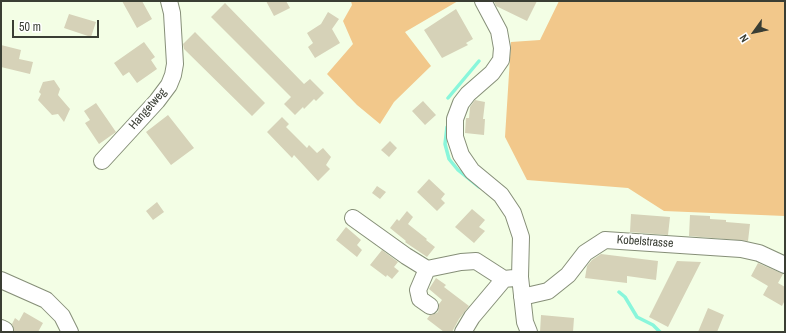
<!DOCTYPE html>
<style>
body{margin:0}
#map{position:relative;width:786px;height:333px;overflow:hidden;background:#f3fee5;font-family:"Archivo Narrow",sans-serif}
canvas{display:block}
.frame{position:absolute;inset:0;border:2px solid #3a3e34;pointer-events:none}
.north{position:absolute;left:734px;top:12px;width:40px;height:40px;-webkit-text-stroke:3px #fff;paint-order:stroke;rotate:237deg;font-size:11px;font-weight:700;line-height:16px;text-align:center;color:#3a3e34}
.north::after{content:'';display:block;margin:auto;width:14px;height:18px;background:#3a3e34;clip-path:polygon(50% 0,100% 100%,50% 72%,0 100%)}
.scale{position:absolute;left:12px;top:20px;width:87px;height:18px;box-sizing:border-box;border:2px solid #3a3e34;border-top:0;padding-left:5px;font-size:12px;line-height:14px;white-space:nowrap;color:#3a3e34;-webkit-text-stroke:3px #fff;paint-order:stroke}
</style>
<div id="map">
<canvas width="786" height="333"></canvas>
<div class="frame"></div>
<div class="north">N</div>
<div class="scale">50 m</div>
</div>
<script>
const c = document.querySelector('canvas').getContext('2d');
c.lineJoin = 'round';
function fill(path, color) { c.fillStyle = color; c.fill(path, 'evenodd'); }
const shape = rows => new Path2D(rows.map(r => 'M' + r).join(''));
function strokePath(path, color, width, dash) { c.strokeStyle = color; c.lineWidth = width; c.lineCap = dash ? 'butt' : 'round'; c.setLineDash(dash || []); c.stroke(path); }
function write(font, color, halo, rows, align = 'center') {
  c.font = font + ' "Archivo Narrow",sans-serif'; c.lineWidth = 4; c.setLineDash([]); c.textBaseline = 'middle'; c.strokeStyle = halo; c.fillStyle = color; for (const [text, x, y, turn = 0] of rows) {
    c.save(); c.translate(x, y); c.rotate((+turn || 0) * Math.PI / 180); c.textAlign = isNaN(turn) ? turn : align; if (halo) c.strokeText(text, 0, 0); c.fillText(text, 0, 0); c.restore();
  }
}
fill(shape([
 [351,1,458,1,405,32,431,66,394,102,380,124,357,105,327,74,353,44,343,21,352,5],
 [559,1,785,1,785,216,664,211,628,188,527,180,505,137,511,42,540,40]
]), '#f2c88b');
strokePath(shape([
 [448,98,479,61],
 [447,127,445,144,449,159,458,170,479,187],
 [619,292,625,297,637,317,653,325,660,332]
]), '#89f6db', 3.5);
fill(shape([
 [122,1,142,1,152,19,137,28],
 [266,1,286,1,290,8,274,16],
 [494,1,537,1,527,21,496,6],
 [225,3,304,84,310,79,324,93,316,101,314,99,304,109,303,107,295,115,284,104,291,97,211,17],
 [456,9,473,39,466,43,468,45,442,58,424,30],
 [328,12,339,19,332,29,340,43,315,58,308,47,313,43,307,33,321,24],
 [69,14,96,22,91,37,64,28],
 [195,32,265,103,252,116,184,49,183,44],
 [144,42,155,57,151,60,157,69,137,83,129,72,123,76,114,63],
 [1,45,21,50,19,59,33,62,30,74,1,67],
 [54,80,60,89,58,95,70,109,64,122,58,114,52,115,38,100,41,94,39,92,43,82],
 [475,100,485,102,483,119,485,119,484,135,465,133,466,118,469,118,470,107],
 [423,101,436,115,425,125,412,111],
 [96,103,116,132,99,144,85,123,90,120,84,111],
 [168,115,194,148,171,165,146,132],
 [282,117,289,124,286,127,307,148,309,145,317,153,323,148,331,157,326,165,330,169,318,181,294,155,292,158,267,132],
 [390,141,397,148,389,157,381,150],
 [429,179,445,194,441,199,445,203,437,211,417,192],
 [377,186,386,192,380,199,372,193],
 [157,202,164,212,153,220,146,211],
 [472,209,485,220,479,227,485,231,474,243,455,227],
 [407,211,413,217,408,224,427,239,426,240,435,247,427,257,405,242,406,241,390,228,397,219,399,221],
 [631,214,670,217,668,235,630,232],
 [690,215,710,216,710,219,726,220,726,222,750,224,748,241,689,236],
 [346,227,361,240,357,245,362,250,357,257,336,240],
 [382,250,398,262,394,267,399,271,392,279,387,275,386,277,370,265],
 [601,254,658,261,656,280,627,276,627,283,585,278,587,266,592,260],
 [677,261,701,262,668,327,649,317],
 [758,263,783,274,778,283,785,287,785,300,782,306,763,295,768,286,751,276],
 [436,278,446,285,444,287,469,306,459,319,452,332,444,332,427,319,430,315,434,314,438,312,439,307,439,304,442,300,429,289],
 [708,308,724,315,717,332,698,332],
 [24,312,43,323,38,332,16,332,14,331,12,324,15,318,19,321],
 [541,315,574,318,573,332,540,332]
]), '#d6d2b8');
const minor = shape([
 [483,1,499,31,502,48,501,60,492,73,468,94,461,103,455,119,455,137,461,155,472,171,501,195,513,213,521,237,520,277,525,322,529,332],
 [102,161,157,101,169,85,173,75,175,64,172,13,169,1],
 [353,218,406,256,427,269,461,262,476,261,504,279],
 [427,269,418,290,420,299,430,306],
 [1,280,46,300,62,316,70,332],
 [522,297,548,291,568,275,585,253,605,240,741,249,759,253,785,265],
 [1,328,5,330],
 [463,332,472,317,504,279,514,278]
]);
strokePath(minor, '#868f78', 18);
strokePath(minor, '#fff', 16);
write('12px', '#3a3e34', '#fff', [
 ["Hangetweg",148,109,-49],
 ["Kobelstrasse",645,242,4]
]);
</script>
